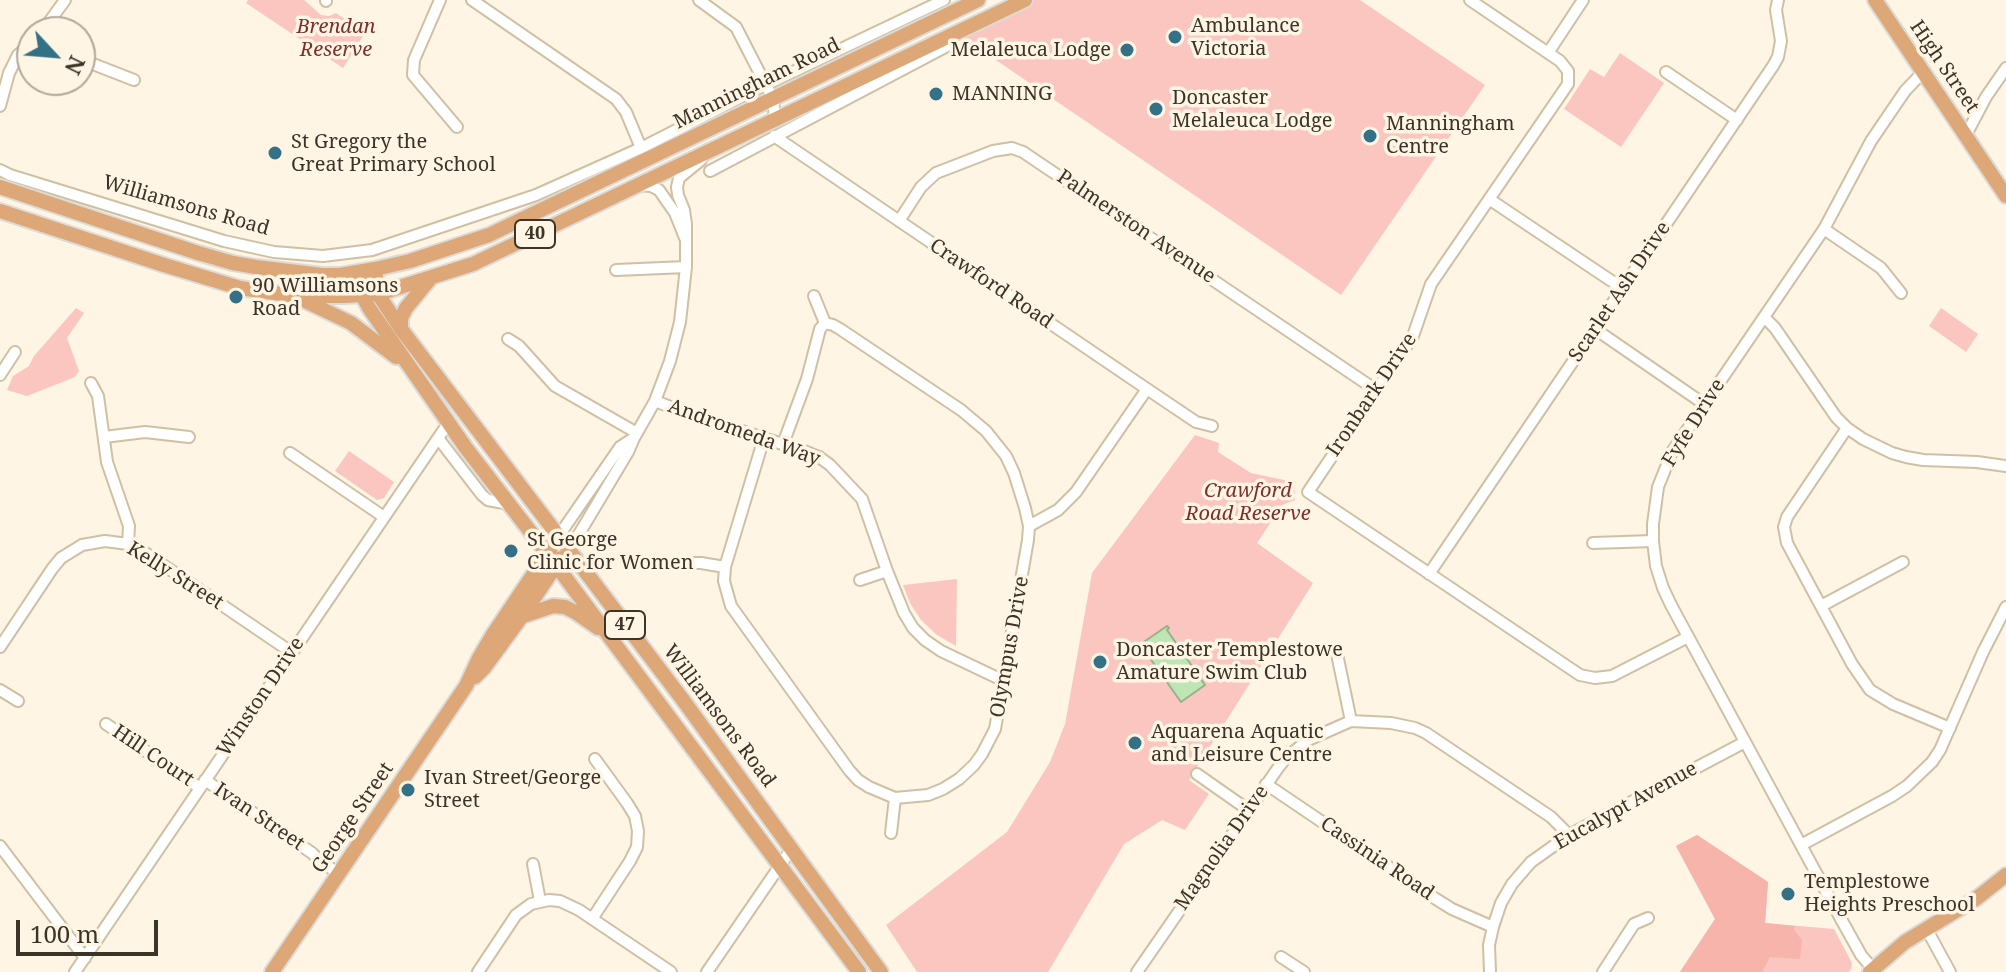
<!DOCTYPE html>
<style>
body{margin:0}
#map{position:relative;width:2006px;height:972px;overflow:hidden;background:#fff5e4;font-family:"Noto Serif",serif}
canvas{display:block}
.north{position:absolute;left:16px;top:16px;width:80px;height:80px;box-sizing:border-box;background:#fff5e4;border:2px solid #b1a899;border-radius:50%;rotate:116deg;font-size:22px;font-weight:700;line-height:32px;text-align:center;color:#3b3529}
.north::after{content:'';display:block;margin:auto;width:28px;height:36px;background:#347187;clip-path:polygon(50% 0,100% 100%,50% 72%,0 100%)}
.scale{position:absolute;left:16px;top:920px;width:142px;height:36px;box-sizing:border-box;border:4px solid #3b3529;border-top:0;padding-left:10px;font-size:24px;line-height:28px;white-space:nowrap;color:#3b3529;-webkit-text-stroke:6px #fff5e4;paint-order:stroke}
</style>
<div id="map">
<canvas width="2006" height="972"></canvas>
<div class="north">N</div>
<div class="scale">100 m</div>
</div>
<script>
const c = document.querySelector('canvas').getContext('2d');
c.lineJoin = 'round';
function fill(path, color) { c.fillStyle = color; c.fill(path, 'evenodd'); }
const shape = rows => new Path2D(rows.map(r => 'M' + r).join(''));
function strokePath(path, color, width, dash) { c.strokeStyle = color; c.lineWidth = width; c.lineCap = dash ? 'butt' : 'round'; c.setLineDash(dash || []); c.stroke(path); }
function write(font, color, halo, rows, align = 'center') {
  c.font = font + ' "Noto Serif",serif'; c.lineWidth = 7; c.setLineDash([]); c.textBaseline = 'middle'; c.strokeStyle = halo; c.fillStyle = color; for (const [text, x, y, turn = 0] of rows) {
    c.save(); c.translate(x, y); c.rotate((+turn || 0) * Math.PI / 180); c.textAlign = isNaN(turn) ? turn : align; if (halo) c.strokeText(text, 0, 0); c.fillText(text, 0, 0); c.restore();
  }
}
fill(shape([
 [248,0,304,0,321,15,329,16,336,13,365,33,343,68,246,3],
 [1023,0,1360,0,1485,85,1341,295,965,39,962,30],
 [1620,53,1664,83,1621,147,1564,109,1590,69,1604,77],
 [76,308,84,313,67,338,79,371,75,377,27,396,7,390,13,376,29,366,34,356],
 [1941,308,1978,334,1966,352,1929,326],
 [1195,435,1219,443,1218,452,1251,473,1294,482,1295,500,1282,505,1257,543,1313,583,1189,780,1209,794,1185,830,1162,820,1124,844,1048,972,917,972,886,925,1007,832,1050,762,1065,724,1092,573],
 [349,451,394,482,384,498,377,500,335,471],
 [957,579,956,646,937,635,921,620,910,603,903,585],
 [1697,835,1768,882,1765,923,1834,929,1852,963,1851,969,1849,972,1680,972,1715,919,1676,846]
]), '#fbc6bf');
fill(shape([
 [1697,835,1768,882,1765,923,1795,926,1794,930,1802,940,1800,959,1770,957,1762,972,1680,972,1715,919,1676,846]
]), '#f6b4ab');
const water = shape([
 [1167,626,1169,628,1167,630,1205,685,1181,702,1142,647,1139,648,1138,646,1167,626]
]);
fill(water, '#bee6b5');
strokePath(water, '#97b18b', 2);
const minor = shape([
 [326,0,326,1],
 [440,0,414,60,413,75,457,127],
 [472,0,616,99,626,112,641,148],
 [699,0,736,27,773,99,775,119],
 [1470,0,1560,61,1568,71,1568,84,1431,284,1413,336,1308,492,1580,675,1595,678,1612,676,1688,637],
 [42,32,65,0],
 [1548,53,1583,0],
 [80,59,134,80],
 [1666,72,1737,120],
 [0,106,9,73,18,55,32,43],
 [1966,135,1986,97,2006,68],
 [774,136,1147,389,1196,422,1212,426],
 [0,170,10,175,224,241,274,252,323,256,372,250,536,195,641,148,757,89,944,0],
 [710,171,947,46,954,34],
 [638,185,651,186,659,190,675,213,685,238],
 [1489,199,1622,288],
 [899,221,921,187,936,173,993,151,1012,148,1023,152,1376,390],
 [1824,229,1881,268,1901,293],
 [616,270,686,267],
 [1764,317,1775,328,1836,417,1847,428,1863,439,1892,453,1906,457,1923,460,1977,462,2006,466],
 [1595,329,1704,404],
 [508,339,519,346,555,386,637,433],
 [0,375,15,352],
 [91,383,98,396,107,462,129,526,128,544],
 [655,401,686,413,804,451,819,457,830,465,862,499,887,571,904,613,913,628,925,640,941,651,1004,681],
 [1847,428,1787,517,1784,527,1787,543,1852,664,1870,690,1893,704,1950,728],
 [104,437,145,432,189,437],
 [438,438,482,495,488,500,509,504],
 [764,438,725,567,724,581,731,606,849,770,858,780,869,787,895,798,928,795,943,789,959,779,974,765,982,754,995,729,1028,540,1029,526,1025,508,1014,473,1006,456,986,431,961,410,840,329,833,325,825,323,814,296],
 [783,444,807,379,820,329,825,323],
 [290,453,384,517],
 [1029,526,1058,510,1076,492,1147,389],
 [558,537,620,447,634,438],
 [1593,543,1653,541],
 [567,549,579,534,628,452,634,438,655,401,670,361,680,322,686,267,686,224,684,210,678,195,677,187,679,178,701,160],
 [680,563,701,563,725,567],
 [1429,574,1773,66,1778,57,1781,41,1776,10,1778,0],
 [860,580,887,571],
 [1821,606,1903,562],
 [0,647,52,569,61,558,82,545,105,541,128,544,147,554,291,652],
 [1337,654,1351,721],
 [0,690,18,701],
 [106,724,200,788],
 [1197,774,1247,809],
 [205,780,312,853,318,859,339,874],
 [1266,784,1436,899,1452,909,1493,927],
 [891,833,895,798],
 [1801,845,1892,796,1907,786,1932,762,1940,750,1983,652,2006,607],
 [0,846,85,958],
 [533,864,540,901],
 [592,919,630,861,637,847,638,831,635,816,627,803,595,759],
 [1926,928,1950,972],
 [1281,957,1304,972],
 [1873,969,1861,955,1841,919,1671,605,1663,588,1656,566,1653,541,1653,524,1658,487,1672,452,1824,229,1871,141,1905,91,1923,72],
 [75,972,449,422],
 [478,972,516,915,531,904,549,900,560,901,579,910,671,972],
 [707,972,792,848],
 [1137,972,1278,768,1286,758,1308,740,1351,721,1391,723,1415,728,1426,733,1551,817,1569,835],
 [1490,972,1489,945,1493,927,1501,903,1512,884,1531,862,1569,835,1745,742],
 [1603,972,1634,924,1648,918]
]);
const major = shape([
 [1875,0,2006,196],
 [0,187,198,253,233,263,256,267,322,275,340,275,375,269,410,261,489,235,978,0],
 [0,211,164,265,240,288,295,296,344,296,378,294,473,264,1025,0],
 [375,269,378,294,401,329,683,700,881,972],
 [359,272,362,295,369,308,466,448,556,565,859,972],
 [301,299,351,323,396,357],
 [401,329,401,318,406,308,430,279],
 [523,616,553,606,565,607,575,612,598,628],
 [475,677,484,668,522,616,561,558],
 [272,972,466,686,479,658,492,636,551,548],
 [1870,972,1905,942,1977,898,2006,875]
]);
strokePath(minor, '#cfc0a3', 14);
strokePath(major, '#dcdbd8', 18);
strokePath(minor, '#fff', 10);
strokePath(major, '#dda777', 14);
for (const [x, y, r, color] of [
 [1175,37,8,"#347187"],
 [1127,50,8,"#347187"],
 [936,94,8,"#347187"],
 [1156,109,8,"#347187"],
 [1370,136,8,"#347187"],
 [275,153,8,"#347187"],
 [236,297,8,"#347187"],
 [511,551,8,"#347187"],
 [1100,662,8,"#347187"],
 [1135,743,8,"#347187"],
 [408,790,8,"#347187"],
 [1788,894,8,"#347187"]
]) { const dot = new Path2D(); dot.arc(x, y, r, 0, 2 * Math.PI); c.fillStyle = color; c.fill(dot); strokePath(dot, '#fff5e4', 3); }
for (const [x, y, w] of [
 [535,234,40],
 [625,625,40]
]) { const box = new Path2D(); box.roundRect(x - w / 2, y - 14, w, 28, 6); c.fillStyle = '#fff5e4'; c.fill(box); strokePath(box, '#3b3529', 2); }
write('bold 18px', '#3b3529', null, [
 ["40",535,234],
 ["47",625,625]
]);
write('20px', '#3b3529', '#fff5e4', [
 ["Ambulance",1191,26],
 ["Victoria",1191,49],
 ["Melaleuca Lodge",1111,50,"right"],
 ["MANNING",952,94],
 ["Doncaster",1172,98],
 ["Melaleuca Lodge",1172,121],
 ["Manningham",1386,124],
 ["Centre",1386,147],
 ["St Gregory the",291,142],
 ["Great Primary School",291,165],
 ["90 Williamsons",252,286],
 ["Road",252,309],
 ["St George",527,540],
 ["Clinic for Women",527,563],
 ["Doncaster Templestowe",1116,650],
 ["Amature Swim Club",1116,673],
 ["Aquarena Aquatic",1151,732],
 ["and Leisure Centre",1151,755],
 ["Ivan Street/George",424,778],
 ["Street",424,801],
 ["Templestowe",1804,882],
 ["Heights Preschool",1804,905]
], 'left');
write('italic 20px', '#7d302a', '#fff5e4', [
 ["Brendan",336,27],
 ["Reserve",336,50],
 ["Crawford",1248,491],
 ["Road Reserve",1248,514]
]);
write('20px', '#3b3529', '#fff5e4', [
 ["High Street",1944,67,56],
 ["Manningham Road",757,84,-26],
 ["Williamsons Road",186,206,16],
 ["Palmerston Avenue",1136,227,34],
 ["Crawford Road",991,284,34],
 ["Scarlet Ash Drive",1620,292,-56],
 ["Ironbark Drive",1372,395,-56],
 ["Fyfe Drive",1694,423,-58],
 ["Andromeda Way",744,433,20],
 ["Kelly Street",175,576,32],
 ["Olympus Drive",1010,647,-80],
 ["Winston Drive",261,697,-56],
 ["Williamsons Road",719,716,53],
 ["Hill Court",153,756,34],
 ["Eucalypt Avenue",1626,806,-29],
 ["Ivan Street",259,817,34],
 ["George Street",353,818,-56],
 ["Magnolia Drive",1222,848,-55],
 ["Cassinia Road",1377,859,34]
]);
</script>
